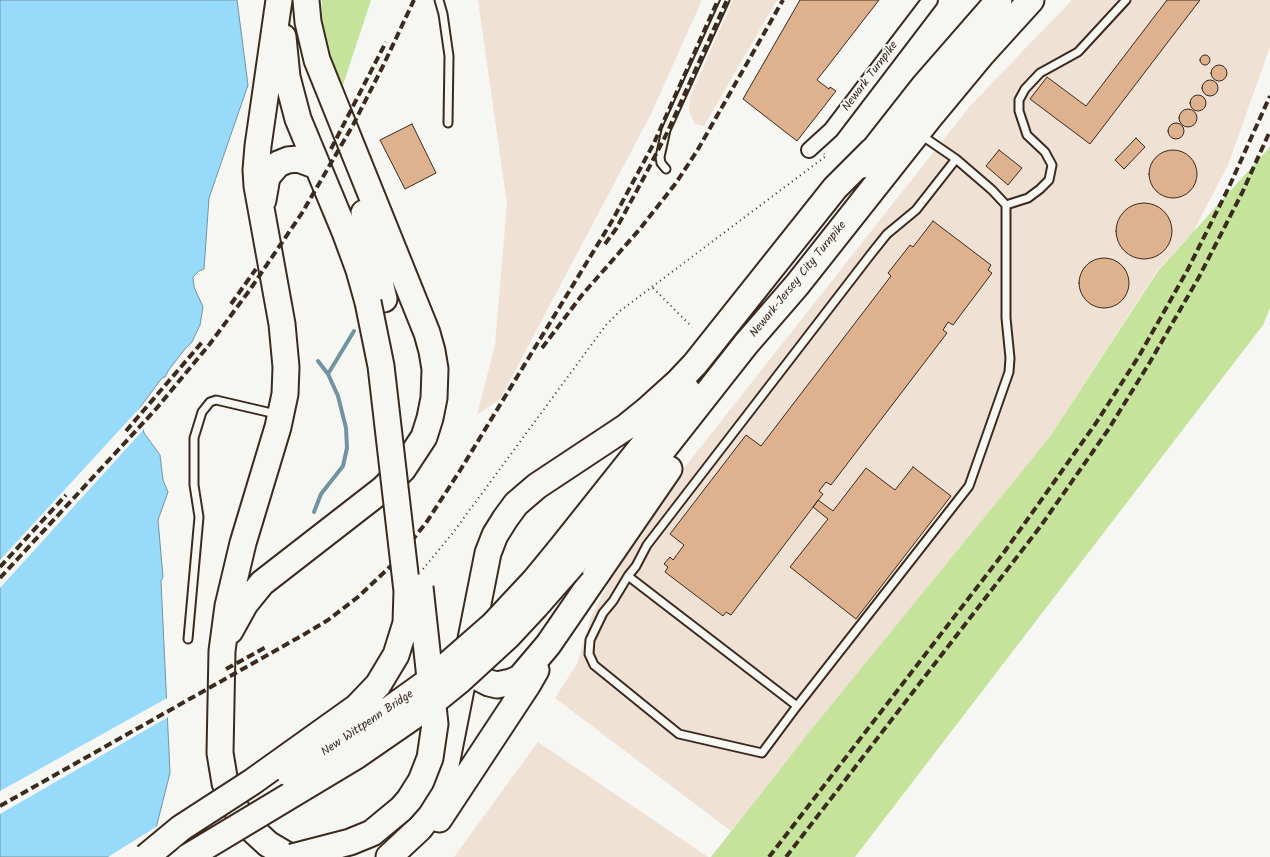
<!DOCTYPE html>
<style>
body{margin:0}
canvas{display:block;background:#f6f6f2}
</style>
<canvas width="1270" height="857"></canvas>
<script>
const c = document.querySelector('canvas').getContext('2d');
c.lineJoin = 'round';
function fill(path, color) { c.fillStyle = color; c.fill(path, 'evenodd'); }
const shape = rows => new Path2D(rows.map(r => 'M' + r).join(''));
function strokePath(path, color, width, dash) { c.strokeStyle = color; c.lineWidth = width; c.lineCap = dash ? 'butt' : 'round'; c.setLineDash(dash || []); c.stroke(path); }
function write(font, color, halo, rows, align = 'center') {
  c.font = font + ' Kalam,sans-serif'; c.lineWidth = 4; c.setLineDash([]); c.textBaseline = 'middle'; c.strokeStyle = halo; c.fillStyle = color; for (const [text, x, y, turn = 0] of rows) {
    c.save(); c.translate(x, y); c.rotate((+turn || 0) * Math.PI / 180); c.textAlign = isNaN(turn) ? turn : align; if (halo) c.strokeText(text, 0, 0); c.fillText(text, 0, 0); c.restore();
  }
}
fill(shape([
 [478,0,702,0,651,114,500,399,477,415,495,345,507,204],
 [733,0,777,0,704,126,695,124,689,111,690,97],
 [1072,0,1270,0,1270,47,1228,165,1193,232,1157,271,1049,438,810,731,731,831,555,698,577,664,591,617,610,581,605,576,647,515,970,106],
 [538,742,708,857,454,857]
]), '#efe1d4');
fill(shape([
 [322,0,371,0,342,88,334,72,325,62,321,22],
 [1270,147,1270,308,1263,325,855,857,711,857,810,731,1049,438,1158,271]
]), '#c5e39b');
const water = shape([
 [0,0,237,0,248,85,209,198,204,269,199,271,193,277,194,287,203,307,200,325,192,342,185,349,168,371,165,377,162,378,138,410,144,433,160,455,163,480,168,492,158,520,163,577,161,581,170,773,153,840,154,857,0,857,0,0]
]);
fill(water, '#97daf9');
strokePath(water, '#7294a1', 1);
fill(shape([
 [158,388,140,410,145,428,0,588,0,560],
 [169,697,170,716,0,814,0,791],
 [159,825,156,840,156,857,108,857]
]), '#f6f6f2');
strokePath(shape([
 [328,374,354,331],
 [314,512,321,494,343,466,347,448,346,428,338,396,328,374,318,361]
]), '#7294a1', 4);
const building = shape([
 [800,0,879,0,817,80,829,89,830,87,836,91,797,141,743,99,800,0],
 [1167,0,1200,0,1090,144,1030,99,1047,77,1086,106,1167,0],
 '1200 60a5 5 0 1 1 10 0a5 5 0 1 1-10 0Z',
 '1211 73a8 8 0 1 1 16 0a8 8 0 1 1-16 0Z',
 '1202 88a8 8 0 1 1 16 0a8 8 0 1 1-16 0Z',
 '1190 103a8 8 0 1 1 16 0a8 8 0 1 1-16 0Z',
 '1179 118a9 9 0 1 1 18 0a9 9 0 1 1-18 0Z',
 '1168 131a8 8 0 1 1 16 0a8 8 0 1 1-16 0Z',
 [412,124,436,173,405,189,380,140,412,124],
 [1136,138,1145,147,1124,169,1115,160,1136,138],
 '1149 174a24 24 0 1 1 48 0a24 24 0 1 1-48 0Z',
 [999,150,1022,168,1008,185,986,166,999,150],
 '1116 231a28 28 0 1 1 56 0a28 28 0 1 1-56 0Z',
 [933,221,991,265,988,270,992,273,953,325,948,322,943,330,947,333,831,485,826,482,819,491,823,494,731,615,726,612,723,616,665,572,668,567,664,564,670,557,673,560,684,545,670,534,746,435,761,446,891,276,888,273,910,245,913,247,933,221],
 '1079 283a25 25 0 1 1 50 0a25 25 0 1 1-50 0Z',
 [913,467,951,496,856,619,790,567,828,519,813,507,818,500,833,511,866,468,895,490,913,467]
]);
fill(building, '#deb18f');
strokePath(building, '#3b2a1e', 1);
const lane = shape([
 [439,0,443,14,449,56,448,123],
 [921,135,956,159,992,190,1006,205,1006,318,1010,358,1009,372,969,486,797,706,628,576,636,566,647,545,871,254,887,234,916,210,956,159],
 [666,169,661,163,660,157,666,130,725,0],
 [1006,205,1028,198,1040,189,1049,180,1052,165,1045,152,1027,135,1019,111,1019,100,1025,89,1040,73,1078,52,1126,0],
 [628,576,613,601,603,613,590,640,589,654,594,665,679,734,762,753,797,706],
 [188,639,199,517,194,485,194,438,202,412,210,402,216,400,276,414]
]);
const street = shape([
 [809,150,831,130,930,0]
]);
const highway = shape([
 [279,0,258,146,256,170,257,186,282,324,286,367,285,394,278,427,243,543,228,606,222,651,220,753,225,783,233,803,243,821,268,844,290,857],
 [283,37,287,77,298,119,345,232,359,270,368,302],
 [862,165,924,86,999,0],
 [263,200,267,177,278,164,288,160,298,159,317,166],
 [364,213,384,299],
 [558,552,687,390],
 [573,564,746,344,797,285,929,118,982,54,1031,0],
 [230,631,245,604,262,583,383,489,403,469,424,437,430,418,434,398,435,369,432,351,427,333,317,60,308,22,306,0],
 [473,648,472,664,476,673,481,679,489,683,497,685,511,682,520,678,548,645,669,469],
 [439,819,528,684,536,670],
 [389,857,420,828,430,815,438,800,444,775,488,553,495,535,505,519,516,504,537,486,626,427,647,410,678,382,695,364,835,188,872,151]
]);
strokePath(lane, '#3b2a1e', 11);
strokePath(street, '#3b2a1e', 18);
strokePath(highway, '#3b2a1e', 29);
strokePath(shape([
 [653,288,692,327],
 [423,569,452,534,606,325,620,311,826,156,824,154]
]), '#3b2a1e', 2, [1, 4]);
strokePath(lane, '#f6f6f2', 7);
strokePath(street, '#f6f6f2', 14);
strokePath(highway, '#f6f6f2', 25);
strokePath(shape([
 [331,149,386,42],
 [605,244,616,229,642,181,667,133,727,0],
 [231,304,256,269],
 [542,348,582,295,639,230,676,183,697,151,783,0],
 [126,431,204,340],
 [0,567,66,495],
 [0,578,156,409,209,345,249,291,302,213,353,125,383,66,414,0],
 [226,669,268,646],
 [0,806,303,635,328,620,358,597,393,564,426,523,461,469,612,221,654,143,718,0],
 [769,857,1005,551,1096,423,1139,356,1187,271,1229,187,1270,96],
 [786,857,1040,527,1108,430,1150,362,1199,277,1242,193,1270,131]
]), '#3b2a1e', 4, [8, 4]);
const highwayBridge = shape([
 [290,774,362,729,429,681,493,625,535,580,558,552],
 [146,857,181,828,252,782,357,707,378,685,396,655,406,623,407,591,381,366,368,302],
 [188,857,356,756,427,707,459,681,508,636,536,606,573,564],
 [292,857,350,842,372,833,401,809,409,800,421,781,430,758,435,724,420,587]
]);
strokePath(highwayBridge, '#3b2a1e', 29, []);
strokePath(highwayBridge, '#f6f6f2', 25);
write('12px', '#3b2a1e', '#f6f6f2', [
 ["Newark Turnpike",871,77,-53],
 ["Newark-Jersey City Turnpike",799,280,-51],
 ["New Wittpenn Bridge",368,724,-34]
]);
</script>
